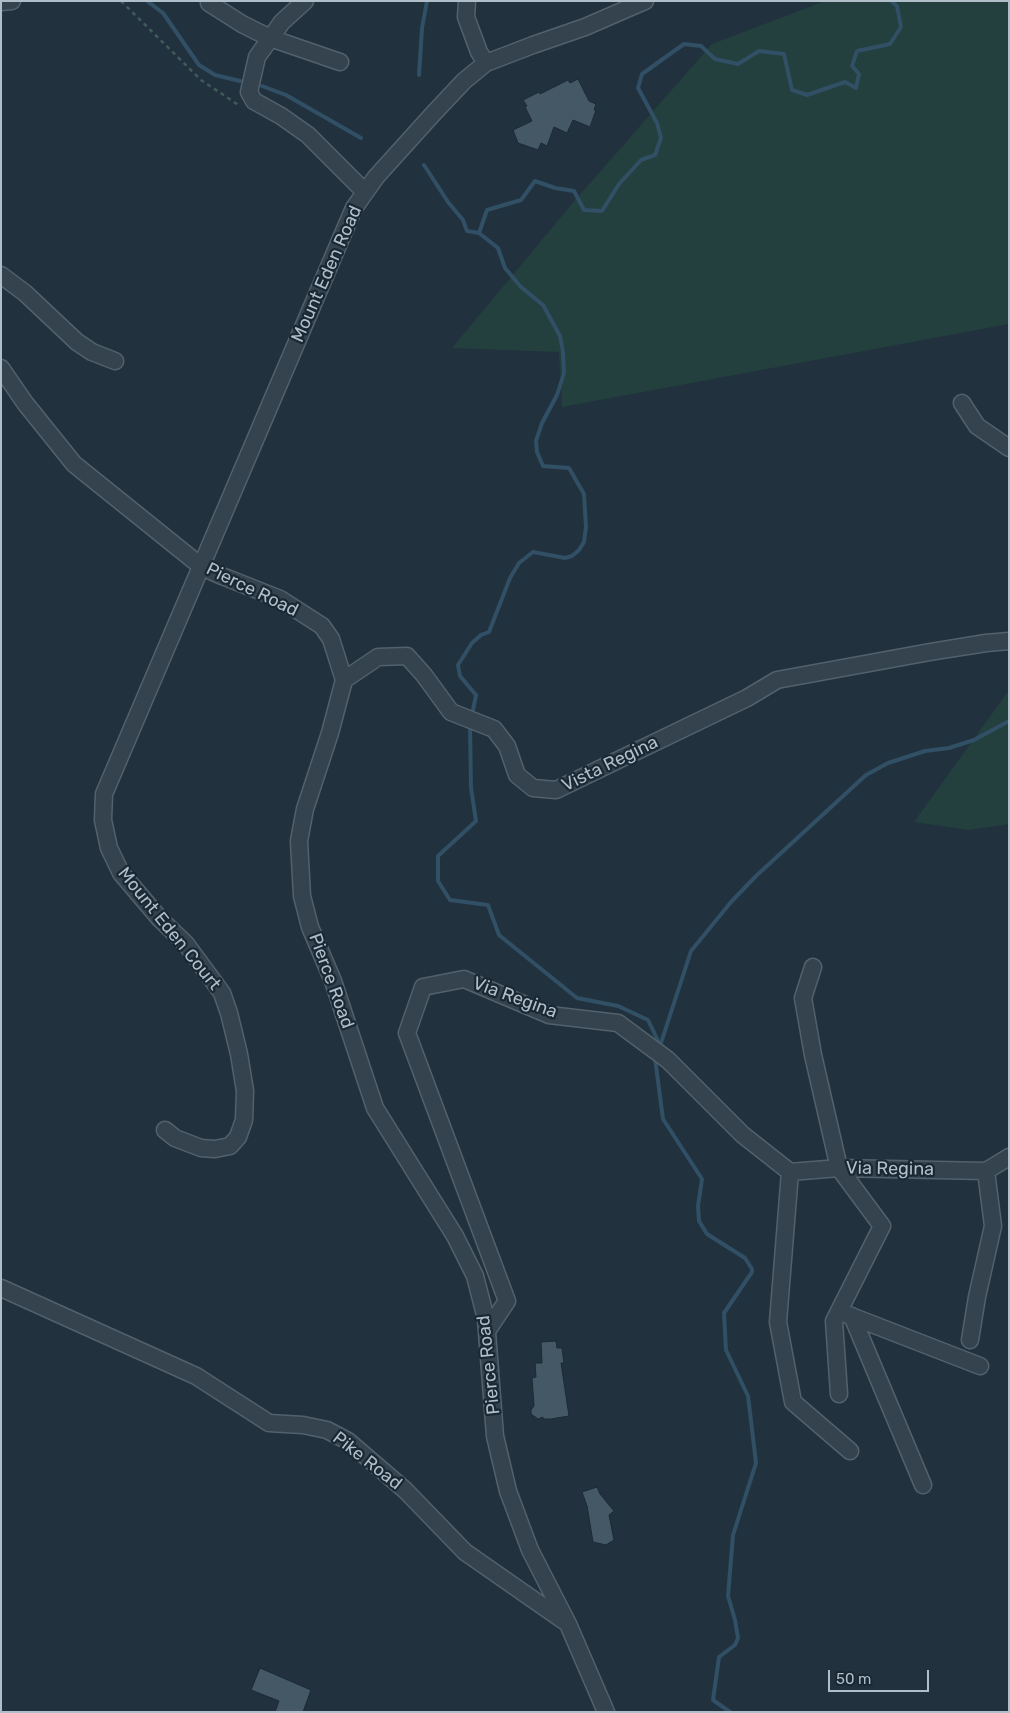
<!DOCTYPE html>
<style>
body{margin:0}
#map{position:relative;width:1010px;height:1713px;overflow:hidden;background:#21323e;font-family:Rubik,sans-serif}
canvas{display:block}
.frame{position:absolute;inset:0;border:2px solid #b0beca;pointer-events:none}
.scale{position:absolute;left:828px;top:1670px;width:101px;height:22px;box-sizing:border-box;border:2px solid #b0beca;border-top:0;padding-left:6px;font-size:15px;line-height:18px;white-space:nowrap;color:#b0beca;-webkit-text-stroke:4px #1a2833;paint-order:stroke}
</style>
<div id="map">
<canvas width="1010" height="1713"></canvas>
<div class="frame"></div>
<div class="scale">50 m</div>
</div>
<script>
const c = document.querySelector('canvas').getContext('2d');
c.lineJoin = 'round';
function fill(path, color) { c.fillStyle = color; c.fill(path, 'evenodd'); }
const shape = rows => new Path2D(rows.map(r => 'M' + r).join(''));
function strokePath(path, color, width, dash) { c.strokeStyle = color; c.lineWidth = width; c.lineCap = dash ? 'butt' : 'round'; c.setLineDash(dash || []); c.stroke(path); }
function write(font, color, halo, rows, align = 'center') {
  c.font = font + ' Rubik,sans-serif'; c.lineWidth = 4.5; c.setLineDash([]); c.textBaseline = 'middle'; c.strokeStyle = halo; c.fillStyle = color; for (const [text, x, y, turn = 0] of rows) {
    c.save(); c.translate(x, y); c.rotate((+turn || 0) * Math.PI / 180); c.textAlign = isNaN(turn) ? turn : align; if (halo) c.strokeText(text, 0, 0); c.fillText(text, 0, 0); c.restore();
  }
}
fill(shape([
 [825,1,1009,1,1009,324,562,407,559,352,452,348,570,206,712,44],
 [1009,690,1009,824,969,830,914,822]
]), '#233f3e');
strokePath(shape([
 [147,1,163,13,199,65,215,75,240,81],
 [419,75,422,28,427,1],
 [262,86,286,95,361,138],
 [424,165,448,202,463,220,467,231,479,233],
 [472,715,476,695,460,676,458,665,472,643,481,635,489,632,510,578,519,563,533,552,565,558,572,556,579,550,584,542,586,527,584,494,569,468,543,466,537,452,536,441,542,423,557,395,564,373,563,352,560,336,543,305,521,287,505,268,498,248,479,233,487,210,521,200,535,181,555,188,574,191,584,210,602,211,619,184,641,160,655,155,661,138,657,123,638,88,642,74,684,44,701,46,715,59,738,64,759,51,784,54,792,90,807,95,845,82,856,88,859,74,852,66,857,51,890,44,901,27,897,6,891,1],
 [470,725,471,788,476,821,438,856,438,881,450,900,488,905,499,935,577,998,618,1006,648,1020,660,1045],
 [661,1043,691,951,731,902,756,876,866,775,888,763,925,751,949,748,974,740,1009,721],
 [655,1058,663,1119,702,1179,698,1206,699,1221,707,1234,745,1258,752,1269,752,1272,724,1313,726,1350,748,1396,756,1463,733,1535,728,1596,735,1620,738,1638,735,1645,719,1657,713,1700,730,1712]
]), '#314f65', 4);
const building = shape([
 [578,79,589,101,596,104,594,110,596,110,590,127,573,120,567,133,554,127,547,146,541,143,538,150,518,143,513,130,532,121,525,107,527,106,523,100,539,92,540,94,568,80,570,83,578,79],
 [556,1341,557,1348,562,1348,564,1363,561,1363,569,1416,551,1419,543,1419,543,1417,538,1419,531,1414,531,1410,534,1406,532,1378,536,1377,535,1363,542,1363,541,1342,556,1341],
 [597,1487,600,1494,614,1511,609,1515,614,1540,606,1545,593,1542,587,1506,582,1492,597,1487],
 [260,1668,311,1690,303,1712,275,1712,279,1701,251,1690,260,1668]
]);
fill(building, '#445865');
strokePath(building, '#1c2a35', 1);
const minor = shape([
 [305,1,282,22,257,57,249,92,254,101,281,116,308,135,365,192],
 [467,1,466,17,479,52,486,63],
 [1,2,12,1],
 [209,3,242,24,270,38,340,62],
 [1,275,25,293,77,342,92,352,115,361],
 [1,368,25,403,74,464,202,567,222,576,280,599,322,626,331,639,344,680,330,733,305,809,299,841,302,896,310,927,333,981,375,1108,455,1236,475,1276,486,1319,495,1436,508,1491,530,1550,568,1624,606,1712],
 [962,403,977,426,1009,448],
 [344,680,378,657,407,656,424,675,451,712,494,729,507,746,517,775,533,788,556,790,747,698,777,680,930,652,986,643,1009,641],
 [813,967,803,998,813,1055,839,1168,882,1226,834,1321,839,1394],
 [165,1130,175,1138,201,1148,215,1149,230,1146,238,1137,244,1120,245,1091,239,1054,229,1013,222,993,186,944,160,919,121,873,109,848,103,820,104,794,354,208,376,177,432,115,464,81,486,63,533,45,585,27,645,1],
 [790,1172,778,1322,793,1402,850,1451],
 [1,1288,196,1376,269,1423,303,1425,327,1430,348,1441,405,1490,465,1552,564,1621],
 [846,1314,980,1366],
 [852,1316,923,1485],
 [487,1331,507,1301,407,1033,423,987,464,979,549,1015,618,1023,668,1060,743,1135,790,1172,839,1168,986,1171,1009,1157],
 [970,1340,977,1297,993,1226,986,1171]
]);
strokePath(minor, '#53616c', 19);
strokePath(shape([
 [121,1,201,80,240,106]
]), '#415b5a', 2.5, [4, 4]);
strokePath(minor, '#35434e', 16);
write('18px', '#b0beca', '#1a2833', [
 ["Mount Eden Road",327,274,-66],
 ["Pierce Road",252,590,26],
 ["Vista Regina",610,764,-26],
 ["Mount Eden Court",169,929,51],
 ["Pierce Road",331,981,70],
 ["Via Regina",515,998,20],
 ["Via Regina",890,1169,1],
 ["Pierce Road",489,1365,-96],
 ["Pike Road",367,1461,38]
]);
</script>
